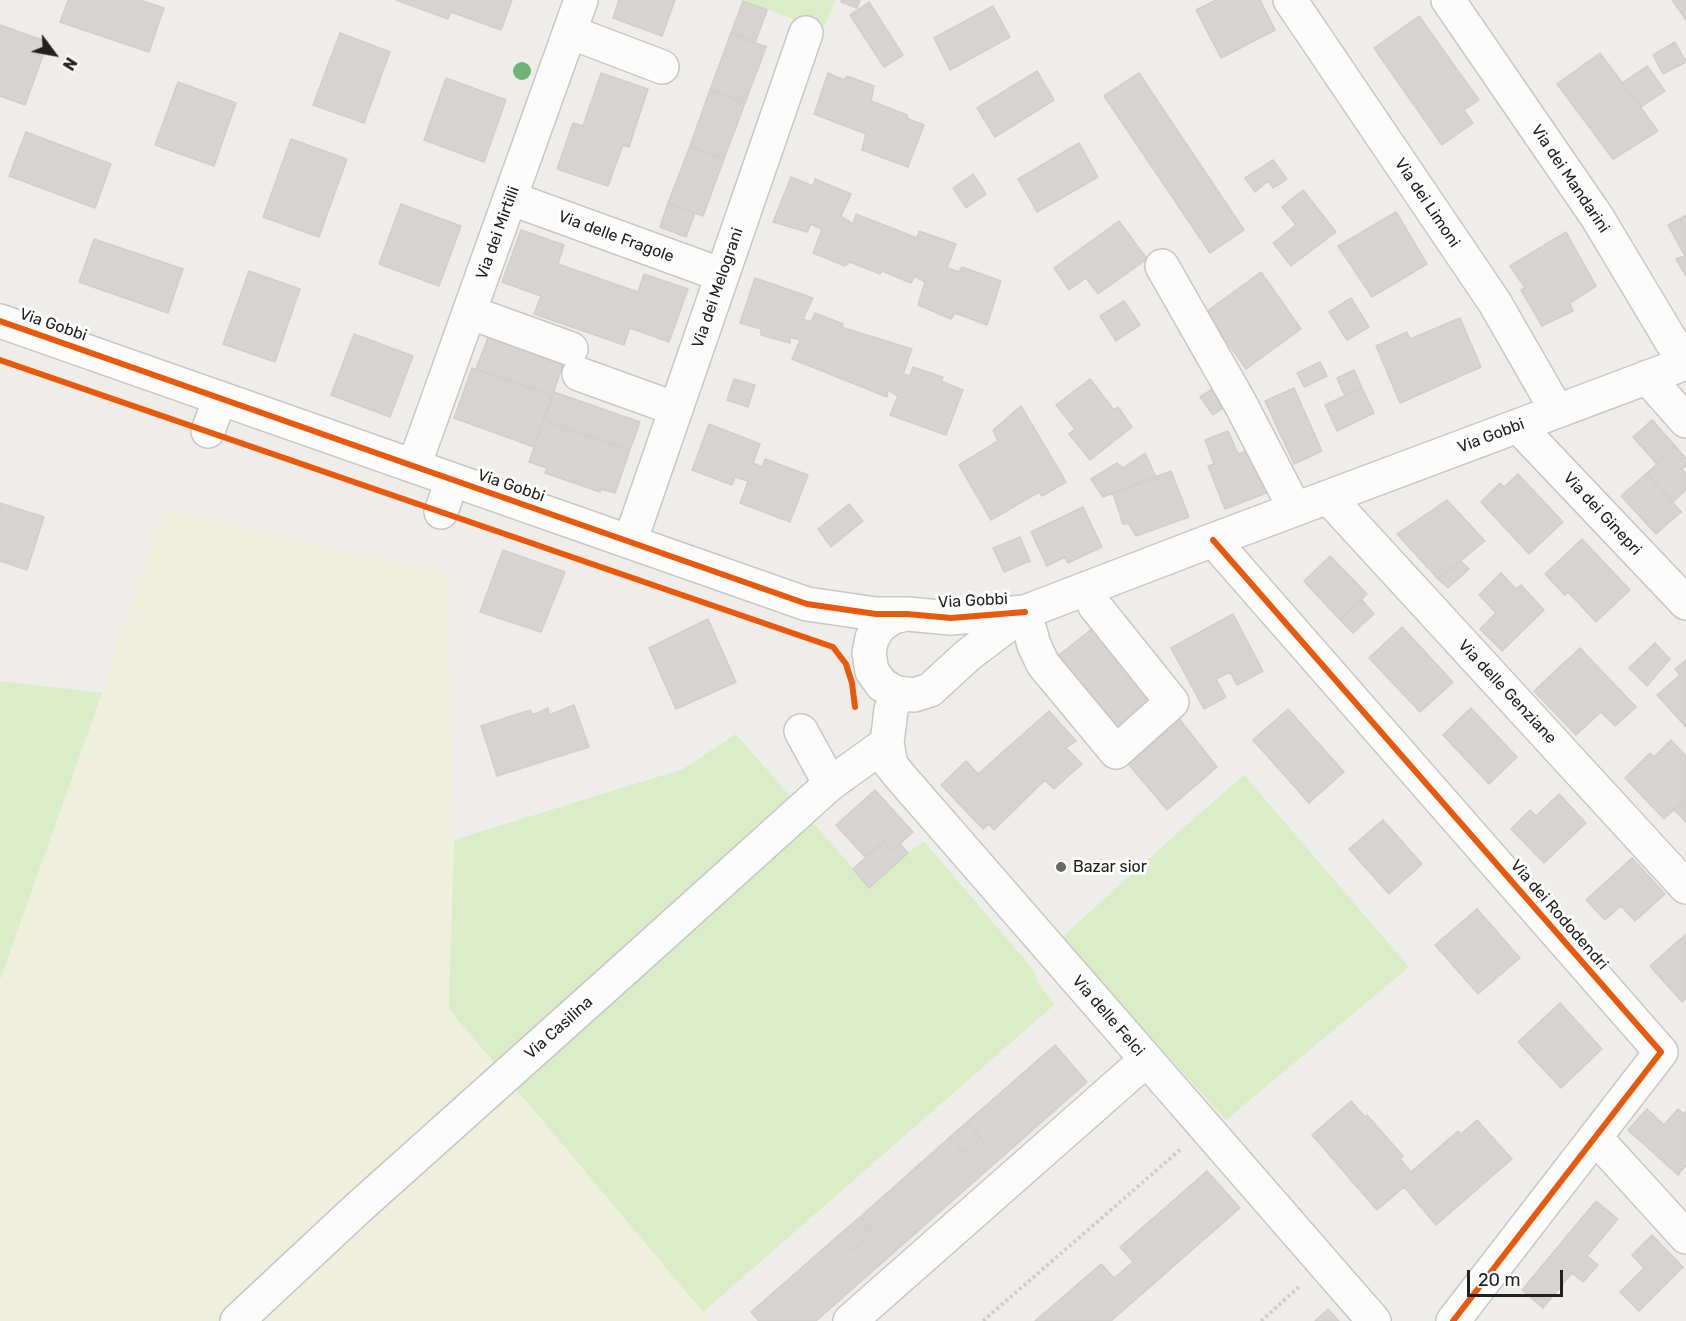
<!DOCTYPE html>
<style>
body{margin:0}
#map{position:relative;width:1686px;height:1321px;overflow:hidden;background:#efede9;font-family:Rubik,sans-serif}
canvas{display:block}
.north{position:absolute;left:24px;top:24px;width:60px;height:60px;-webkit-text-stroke:4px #fff;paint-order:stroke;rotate:122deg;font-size:16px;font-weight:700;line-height:24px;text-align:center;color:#212121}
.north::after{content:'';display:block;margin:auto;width:21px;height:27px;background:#212121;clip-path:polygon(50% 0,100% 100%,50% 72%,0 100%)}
.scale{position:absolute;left:1467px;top:1270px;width:96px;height:27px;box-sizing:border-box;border:3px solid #212121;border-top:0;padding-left:8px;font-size:18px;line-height:21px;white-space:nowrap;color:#212121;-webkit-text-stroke:4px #fff;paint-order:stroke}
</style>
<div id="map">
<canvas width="1686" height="1321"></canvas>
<div class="north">N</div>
<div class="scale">20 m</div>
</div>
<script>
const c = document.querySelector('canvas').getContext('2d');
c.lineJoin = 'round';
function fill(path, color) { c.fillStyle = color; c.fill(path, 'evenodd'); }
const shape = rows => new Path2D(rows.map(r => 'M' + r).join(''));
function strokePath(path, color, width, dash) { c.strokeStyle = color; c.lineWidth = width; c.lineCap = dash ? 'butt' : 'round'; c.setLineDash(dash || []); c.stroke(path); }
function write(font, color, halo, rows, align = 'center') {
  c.font = font + ' Rubik,sans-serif'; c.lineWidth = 6; c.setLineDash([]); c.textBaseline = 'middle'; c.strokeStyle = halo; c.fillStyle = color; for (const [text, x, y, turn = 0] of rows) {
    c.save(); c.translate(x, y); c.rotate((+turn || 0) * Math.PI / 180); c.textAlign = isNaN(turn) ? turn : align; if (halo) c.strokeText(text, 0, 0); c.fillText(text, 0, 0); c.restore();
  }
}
fill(shape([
 [164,510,447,575,454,840,449,1009,709,1321,0,1321,0,980,102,693]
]), '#eeefdd');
fill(shape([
 [741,0,835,0,823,30],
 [0,681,102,693,0,980],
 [736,734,869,887,908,853,924,841,1035,972,1038,984,1055,1004,703,1312,449,1009,454,840,683,769],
 [1244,775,1409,967,1226,1120,1061,938,1175,835]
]), '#dbecc8');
const building = shape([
 [68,0,140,0,164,8,149,52,60,22,68,0],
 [396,0,512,0,501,30,451,12,448,19,396,0],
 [619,0,675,0,662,36,613,18,619,0],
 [842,0,860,0,857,8,841,2,842,0],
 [1216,0,1260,0,1275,30,1221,58,1196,10,1216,0],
 [1672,0,1686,0,1686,20,1672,0],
 [743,1,767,10,755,43,731,33,743,1],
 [869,2,903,55,884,67,850,15,869,2],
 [993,6,1010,37,950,70,934,38,993,6],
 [1419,16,1479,100,1464,110,1473,123,1442,145,1374,48,1419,16],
 [0,25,48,42,25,105,0,96,0,25],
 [340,33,390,52,364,123,313,105,340,33],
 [731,33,766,47,745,103,710,90,731,33],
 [1675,42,1686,62,1663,74,1653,55,1675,42],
 [1600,53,1658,131,1613,159,1557,84,1600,53],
 [1647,66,1665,91,1641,107,1622,83,1647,66],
 [1037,71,1054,100,995,137,977,108,1037,71],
 [601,73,648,89,629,147,623,145,608,186,557,169,573,123,583,126,601,73],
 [828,73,844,80,847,76,874,86,871,101,907,115,908,119,924,125,908,167,862,150,866,134,814,114,828,73],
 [1139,73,1244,230,1210,253,1104,96,1139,73],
 [446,78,506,100,484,162,424,140,446,78],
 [178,82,236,103,214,166,155,145,178,82],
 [710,90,745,103,724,159,690,146,710,90],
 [26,132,111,164,95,208,9,176,26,132],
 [291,139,347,159,319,237,263,217,291,139],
 [1079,143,1098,177,1037,212,1018,179,1079,143],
 [690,146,724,159,703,216,668,203,690,146],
 [1273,160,1287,179,1273,188,1268,181,1255,192,1245,178,1273,160],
 [973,174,986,194,966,208,953,188,973,174],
 [791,177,813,186,815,179,851,194,841,216,853,224,856,214,917,238,919,231,956,244,947,268,959,272,962,267,1001,281,987,325,955,313,951,319,918,305,925,282,915,276,911,283,882,271,880,274,850,262,845,266,813,253,822,229,811,224,807,232,773,222,791,177],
 [1303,190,1336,232,1291,266,1273,243,1296,225,1282,207,1303,190],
 [668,203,695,213,686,237,660,227,668,203],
 [401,204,461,226,439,286,379,264,401,204],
 [1396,212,1427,264,1372,297,1338,246,1396,212],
 [1686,215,1686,256,1685,256,1668,225,1686,215],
 [1119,221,1147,259,1098,294,1086,278,1069,290,1054,268,1119,221],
 [521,230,564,245,558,264,638,292,644,274,688,289,669,342,630,328,624,345,534,314,541,296,502,282,521,230],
 [1566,232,1596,286,1570,303,1573,311,1542,326,1521,290,1525,288,1510,266,1566,232],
 [94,239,183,269,168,313,79,282,94,239],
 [1685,256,1686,256,1686,276,1676,259,1685,256],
 [249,271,300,289,275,362,223,344,249,271],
 [1261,272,1301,329,1246,369,1206,312,1261,272],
 [755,278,813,298,803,319,811,322,815,313,843,324,841,327,912,349,903,374,910,376,913,367,943,377,941,381,963,390,946,435,890,415,898,396,888,390,887,397,792,359,800,340,790,337,790,343,761,335,761,329,740,323,755,278],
 [1351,298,1369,327,1347,340,1329,312,1351,298],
 [1124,301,1140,325,1116,341,1100,316,1124,301],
 [1460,318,1481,367,1400,403,1376,346,1407,332,1410,339,1460,318],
 [354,334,413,356,390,417,331,395,354,334],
 [489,335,564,362,552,396,476,369,489,335],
 [1320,362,1327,376,1304,387,1297,373,1320,362],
 [472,368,552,396,534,447,454,418,472,368],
 [1354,370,1362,388,1345,396,1337,378,1354,370],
 [734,379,755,385,748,407,727,400,734,379],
 [1090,379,1114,410,1118,407,1132,427,1090,460,1069,434,1075,429,1056,405,1090,379],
 [1214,388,1226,406,1213,415,1200,397,1214,388],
 [1294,388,1322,451,1294,464,1265,401,1294,388],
 [1362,388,1374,413,1337,431,1325,405,1362,388],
 [554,392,640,422,630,450,544,420,554,392],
 [1021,406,1066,482,1042,496,1039,492,991,520,959,465,998,441,993,430,1021,406],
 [544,420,630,450,615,493,601,489,600,492,545,473,547,468,529,462,544,420],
 [1652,420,1676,447,1657,464,1633,437,1652,420],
 [709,424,760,444,753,463,762,467,765,459,808,475,790,522,740,503,748,481,735,477,732,485,692,470,709,424],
 [1228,431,1238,454,1251,449,1269,492,1225,509,1208,466,1214,464,1205,440,1228,431],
 [1676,447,1686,459,1686,465,1682,469,1686,473,1686,490,1673,502,1647,473,1676,447],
 [1145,453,1156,477,1103,497,1091,479,1117,463,1123,468,1145,453],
 [1171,471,1189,517,1136,536,1129,524,1123,524,1113,493,1171,471],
 [1647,473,1681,512,1656,534,1621,496,1647,473],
 [1518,474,1563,522,1529,554,1481,502,1500,483,1504,487,1518,474],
 [1447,500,1485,541,1438,579,1397,534,1447,500],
 [0,503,44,517,27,570,0,561,0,503],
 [849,504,863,521,831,547,818,529,849,504],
 [1083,507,1102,547,1068,563,1065,557,1047,566,1031,532,1083,507],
 [1020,537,1030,561,1004,572,993,548,1020,537],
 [1582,539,1630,590,1596,622,1568,592,1565,595,1545,574,1582,539],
 [503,550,565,572,541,632,480,612,503,550],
 [1330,556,1367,594,1340,620,1304,581,1330,556],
 [1461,561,1469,569,1448,588,1438,579,1461,561],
 [1501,573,1516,589,1521,585,1544,610,1502,651,1480,629,1496,613,1479,595,1501,573],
 [1362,600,1374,614,1353,633,1340,620,1362,600],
 [1233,614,1263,671,1237,685,1230,672,1216,679,1226,697,1204,709,1171,648,1233,614],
 [708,619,736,682,676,709,649,648,708,619],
 [1402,627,1453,682,1420,712,1369,658,1402,627],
 [1093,628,1151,700,1112,732,1054,659,1093,628],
 [1655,643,1670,659,1647,686,1629,668,1655,643],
 [1580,648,1636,707,1615,726,1601,712,1576,735,1534,691,1580,648],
 [1686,660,1686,727,1657,695,1680,675,1675,669,1686,660],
 [574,705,589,747,497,776,481,726,530,710,533,715,548,708,549,715,574,705],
 [1471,708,1517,757,1489,784,1443,735,1471,708],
 [1288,709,1344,772,1309,803,1253,740,1288,709],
 [1049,711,1076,741,1066,748,1082,764,1054,789,1045,780,994,830,989,824,983,829,941,785,966,761,978,774,1049,711],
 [1177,716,1217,767,1167,810,1126,761,1177,716],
 [1671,740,1686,756,1686,798,1664,819,1625,778,1650,753,1654,757,1671,740],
 [875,790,913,832,892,851,884,841,865,857,836,825,875,790],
 [1559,794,1586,823,1544,863,1511,829,1530,810,1536,816,1559,794],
 [1686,798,1686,822,1674,810,1686,798],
 [1383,820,1422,864,1389,894,1349,849,1383,820],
 [884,841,892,851,900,844,908,853,869,888,853,869,884,841],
 [1632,858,1665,894,1635,921,1621,906,1605,920,1586,900,1632,858],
 [1477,909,1520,958,1478,994,1435,945,1477,909],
 [1686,934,1686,999,1682,1002,1650,966,1686,934],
 [1560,1003,1602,1049,1561,1088,1518,1042,1560,1003],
 [1055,1045,1087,1082,816,1321,759,1321,751,1312,840,1234,854,1250,874,1233,860,1217,950,1137,964,1153,981,1138,967,1122,1055,1045],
 [1351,1101,1365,1117,1367,1115,1403,1156,1400,1159,1411,1172,1458,1131,1461,1134,1477,1120,1512,1159,1436,1225,1404,1187,1377,1210,1312,1135,1351,1101],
 [1647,1109,1664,1125,1678,1109,1684,1114,1686,1111,1686,1165,1678,1175,1628,1130,1647,1109],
 [967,1122,981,1138,964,1153,950,1137,967,1122],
 [1207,1171,1240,1208,1111,1321,1035,1321,1101,1264,1114,1278,1133,1262,1120,1247,1207,1171],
 [1596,1201,1618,1219,1587,1256,1598,1265,1583,1282,1572,1273,1543,1308,1522,1290,1596,1201],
 [860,1217,874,1233,854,1250,840,1234,860,1217],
 [1652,1235,1683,1267,1639,1311,1620,1292,1644,1268,1632,1255,1652,1235],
 [1328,1309,1339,1321,1315,1321,1328,1309]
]);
fill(building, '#d6d3d0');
strokePath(building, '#d2cfcb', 1.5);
const minor = shape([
 [1290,0,1495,303,1557,411],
 [1448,0,1597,217,1685,364],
 [570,32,662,67],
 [510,198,722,275],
 [1162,266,1240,403,1295,509],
 [469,312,571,349],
 [0,321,807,604,876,614,907,614,951,618,1025,612],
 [579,374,676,409],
 [1647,377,1686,421],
 [1518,426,1686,603],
 [208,431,220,398],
 [414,466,581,0],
 [1328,497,1686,887],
 [441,512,452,480],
 [1213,540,1661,1052,1453,1321],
 [630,542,806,33],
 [1025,612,1034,645,1043,664,1116,752,1172,702,1095,606,1087,588],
 [907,614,893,617,880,626,872,638,869,653,872,671,882,685,897,693,914,695,930,690,968,655,1025,612,1213,540,1686,363],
 [897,693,891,710,887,743,891,765,899,775,1374,1321],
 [801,731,830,784],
 [1595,1137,1686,1237],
 [237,1321,357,1209,636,959,830,784,887,743],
 [850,1321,1146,1060]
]);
strokePath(minor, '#c8c7c5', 36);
strokePath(shape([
 [983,1321,1181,1149],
 [1261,1321,1300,1286]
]), '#d8cac8', 4, [3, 3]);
strokePath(minor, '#fdfcfc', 33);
strokePath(shape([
 [0,321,807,604,876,614,907,614,951,618,1025,612],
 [0,360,833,647,846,664,852,683,855,707],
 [1213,540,1661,1052,1453,1321]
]), '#e8590c', 6);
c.fillStyle = '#70b475';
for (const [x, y] of [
 [522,71]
]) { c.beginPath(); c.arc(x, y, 9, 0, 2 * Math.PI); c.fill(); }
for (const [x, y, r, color] of [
 [1061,867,6,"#696867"]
]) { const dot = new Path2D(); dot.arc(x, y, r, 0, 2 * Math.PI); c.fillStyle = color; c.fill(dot); strokePath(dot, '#fff', 2); }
write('16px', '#212121', '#fff', [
 ["Via dei Mandarini",1570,179,56],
 ["Via dei Limoni",1427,203,56],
 ["Via dei Mirtilli",498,233,-70],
 ["Via delle Fragole",616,237,20],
 ["Via dei Melograni",718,288,-71],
 ["Via Gobbi",53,325,19],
 ["Via Gobbi",1491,436,-21],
 ["Via Gobbi",511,486,19],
 ["Via dei Ginepri",1602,514,47],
 ["Via Gobbi",973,601,-3],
 ["Via delle Genziane",1507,692,47],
 ["Via dei Rododendri",1559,915,49],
 ["Via delle Felci",1108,1016,49],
 ["Via Casilina",559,1028,-42]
]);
write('16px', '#212121', '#fff', [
 ["Bazar sior",1073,867]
], 'left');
</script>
